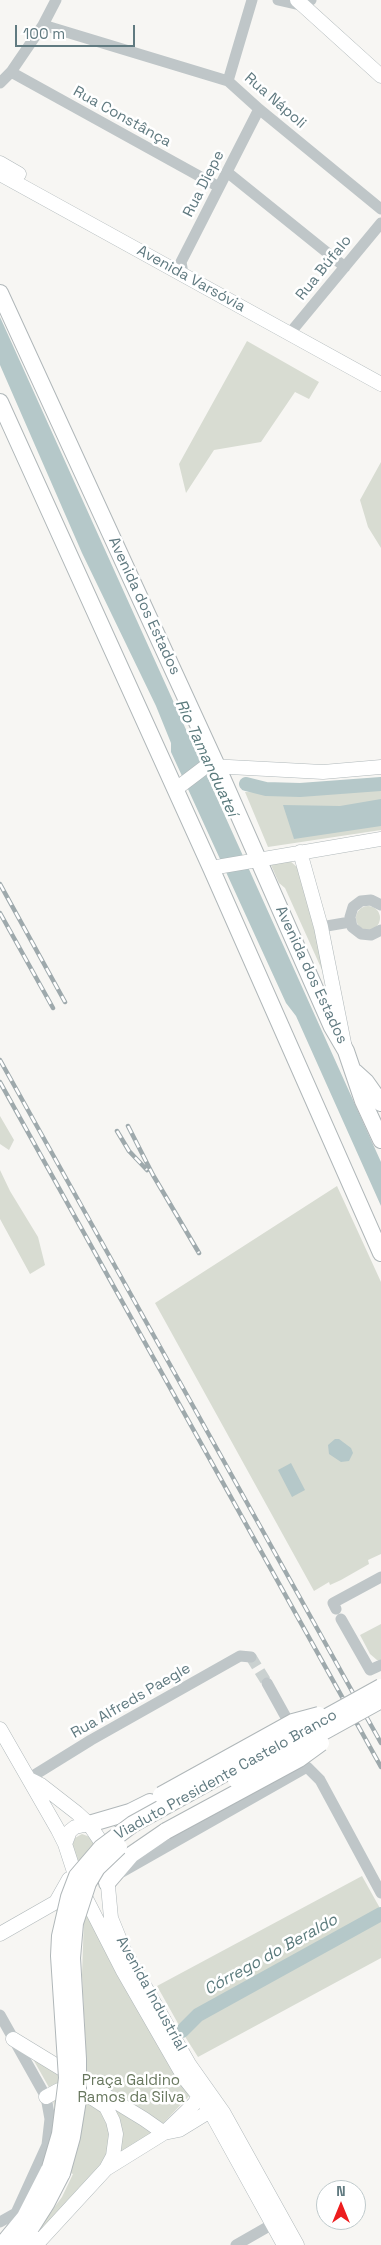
<!DOCTYPE html>
<meta charset="utf-8">
<style>
body{margin:0}
#map{position:relative;width:381px;height:2245px;overflow:hidden;background:#f7f6f3;font-family:"Space Grotesk",sans-serif}
canvas{display:block}
.north{position:absolute;left:316px;top:2180px;width:50px;height:50px;box-sizing:border-box;background:#fff;border:1px solid #bfcacc;border-radius:50%;rotate:0deg;font-size:14px;font-weight:700;line-height:20px;text-align:center;color:#607a80}
.north::after{content:'';display:block;margin:auto;width:18px;height:22px;background:#ed1d1e;clip-path:polygon(50% 0,100% 100%,50% 72%,0 100%)}
.scale{position:absolute;left:15px;top:25px;width:120px;height:22px;box-sizing:border-box;border:2px solid #607a80;border-top:0;padding-left:6px;font-size:15px;line-height:18px;white-space:nowrap;color:#607a80;-webkit-text-stroke:4px #fff;paint-order:stroke}
</style>
<div id="map">
<canvas width="381" height="2245"></canvas>
<div class="north">N</div>
<div class="scale">100 m</div>
</div>
<script>
const c = document.querySelector('canvas').getContext('2d');
c.lineJoin = 'round';
function fill(path, color) { c.fillStyle = color; c.fill(path, 'evenodd'); }
const shape = rows => new Path2D(rows.map(r => 'M' + r).join(''));
function strokePath(path, color, width, dash) { c.strokeStyle = color; c.lineWidth = width; c.lineCap = dash ? 'butt' : 'round'; c.setLineDash(dash || []); c.stroke(path); }
function write(font, color, halo, rows, align = 'center') {
  c.font = font + ' "Space Grotesk",sans-serif'; c.lineWidth = 5; c.setLineDash([]); c.textBaseline = 'middle'; c.strokeStyle = halo; c.fillStyle = color; for (const [text, x, y, turn = 0] of rows) {
    c.save(); c.translate(x, y); c.rotate((+turn || 0) * Math.PI / 180); c.textAlign = isNaN(turn) ? turn : align; if (halo) c.strokeText(text, 0, 0); c.fillText(text, 0, 0); c.restore();
  }
}
fill(shape([
 [247,341,319,382,309,399,295,392,261,442,214,450,186,493,179,464],
 [381,462,381,548,368,527,360,500],
 [381,787,381,830,268,847,245,792,337,794],
 [290,861,297,867,318,935,327,981,285,888,279,883,271,865],
 '356 918a12 12 0 1 1 24 0a12 12 0 1 1-24 0Z',
 [0,1116,14,1140,9,1150,0,1144],
 [0,1170,10,1191,38,1237,45,1265,30,1274,0,1219],
 [337,1186,381,1282,381,1554,368,1560,369,1564,341,1580,330,1585,329,1582,314,1591,155,1303],
 [381,1624,381,1660,377,1660,370,1654,360,1635],
 [82,1834,90,1837,95,1845,84,1879,72,1846,75,1838],
 [362,1876,381,1910,200,2010,180,2027,157,1986],
 [70,1902,81,1903,190,2095,153,2134,27,2244,62,2197,73,2174,46,2163,55,2121,55,2111,51,2091,33,2059,80,2083,87,2071,82,1975,84,1918,55,1911],
 [381,1919,381,1958,198,2057,184,2035,194,2024]
]), '#d8dcd2');
fill(shape([
 [0,317,381,1162,381,1206,296,1016,286,1003,171,752,171,743,156,706,82,553,0,365],
 [381,799,381,826,294,839,283,805,340,806],
 [335,1439,339,1439,351,1448,353,1453,349,1461,341,1462,329,1454,328,1445],
 [291,1463,305,1490,292,1497,278,1470]
]), '#b5c8c9');
strokePath(shape([
 [246,784,266,789,300,790,381,784],
 [182,2031,198,2015,381,1914]
]), '#b5c8c9', 14);
strokePath(shape([
 [251,1657,267,1683]
]), '#cad1d0', 11, [11, 5.5]);
const major = shape([
 [297,0,381,76],
 [0,163,19,174],
 [0,174,381,384],
 [176,789,205,767,210,766,323,772,381,767],
 [300,852,321,927,345,1048],
 [211,868,381,839],
 [0,1729,58,1830,65,1844,77,1881,123,1971,185,2079,209,2109,284,2245],
 [29,1779,41,1785,77,1813,89,1824,99,1839,105,1854,111,1918,124,1950,189,2064,223,2112,297,2245],
 [65,1844,70,1831,75,1827,89,1824],
 [0,1934,56,1902,69,1879],
 [13,2039,144,2119,164,2133],
 [46,2097,59,2090,74,2090,86,2094,106,2107,113,2121,116,2134,113,2156,106,2169],
 [166,2131,195,2103,202,2089],
 [36,2245,106,2169,164,2133,179,2130,210,2111]
]);
const highway = shape([
 [0,293,217,766,332,1027,346,1051,363,1101,381,1140],
 [0,402,211,868,381,1253],
 [355,1072,366,1082,381,1103],
 [89,1824,130,1812,150,1802],
 [107,1883,131,1855,166,1831],
 [2,2245,25,2217,50,2168],
 [20,2245,46,2204,62,2173],
 [34,2245,38,2240]
]);
strokePath(major, '#b0b8ba', 15);
strokePath(highway, '#b0b7b9', 18);
strokePath(shape([
 [278,0,300,5,311,0],
 [43,25,228,81,259,109,381,209],
 [11,72,219,187],
 [228,81,252,0],
 [0,83,11,72,43,25,56,0],
 [227,172,345,267],
 [183,274,181,262,259,109],
 [290,333,381,223],
 [381,905,371,900,361,901,353,907,350,917,352,927,361,934,371,935,381,930],
 [321,927,350,922],
 [336,1609,333,1603,381,1577],
 [341,1619,370,1670,381,1665],
 [267,1683,293,1730],
 [307,1767,320,1780,381,1893],
 [28,1779,91,1740,240,1656,251,1657],
 [122,1872,307,1767],
 [0,2015,46,2097,50,2119,47,2145,16,2213,0,2222],
 [236,2245,278,2221]
]), '#bfc6c8', 11);
strokePath(major, '#fff', 14);
strokePath(highway, '#fff', 16);
const rail = shape([
 [0,884,65,1002],
 [0,913,53,1008],
 [0,1060,381,1743],
 [0,1082,381,1767],
 [128,1126,153,1175,199,1253],
 [117,1131,129,1151,147,1170]
]);
strokePath(rail, '#9ea9ac', 4.5);
strokePath(rail, '#fff', 2.5, [8]);
const highwayBridge = shape([
 [236,1780,381,1700],
 [161,1795,293,1722,319,1715],
 [166,1831,299,1759,321,1743],
 [50,2168,60,2134,67,2078,59,1956,60,1936,69,1897,77,1876,101,1848,133,1824,381,1687],
 [62,2173,72,2137,78,2100,78,2059,72,1958,75,1923,88,1883,97,1868,119,1847]
]);
strokePath(highwayBridge, '#b0b7b9', 18, []);
strokePath(highwayBridge, '#fff', 16);
write('15px', '#607a80', '#fff', [
 ["Rua Nápoli",275,101,41],
 ["Rua Constânça",122,117,29],
 ["Rua Diepe",204,184,-63],
 ["Rua Búfalo",324,268,-51],
 ["Avenida Varsóvia",191,279,29],
 ["Avenida dos Estados",144,606,65],
 ["Avenida dos Estados",311,975,65],
 ["Rua Alfreds Paegle",131,1701,-30],
 ["Viaduto Presidente Castelo Branco",226,1775,-29],
 ["Avenida Industrial",151,1994,61]
]);
write('15px', '#69785f', '#fff', [
 ["Praça Galdino",131,2081],
 ["Ramos da Silva",131,2098]
]);
write('italic 16px', '#5a7a7c', '#fff', [
 ["Rio Tamanduateí",206,758,65],
 ["Córrego do Beraldo",271,1955,-29]
]);
</script>
